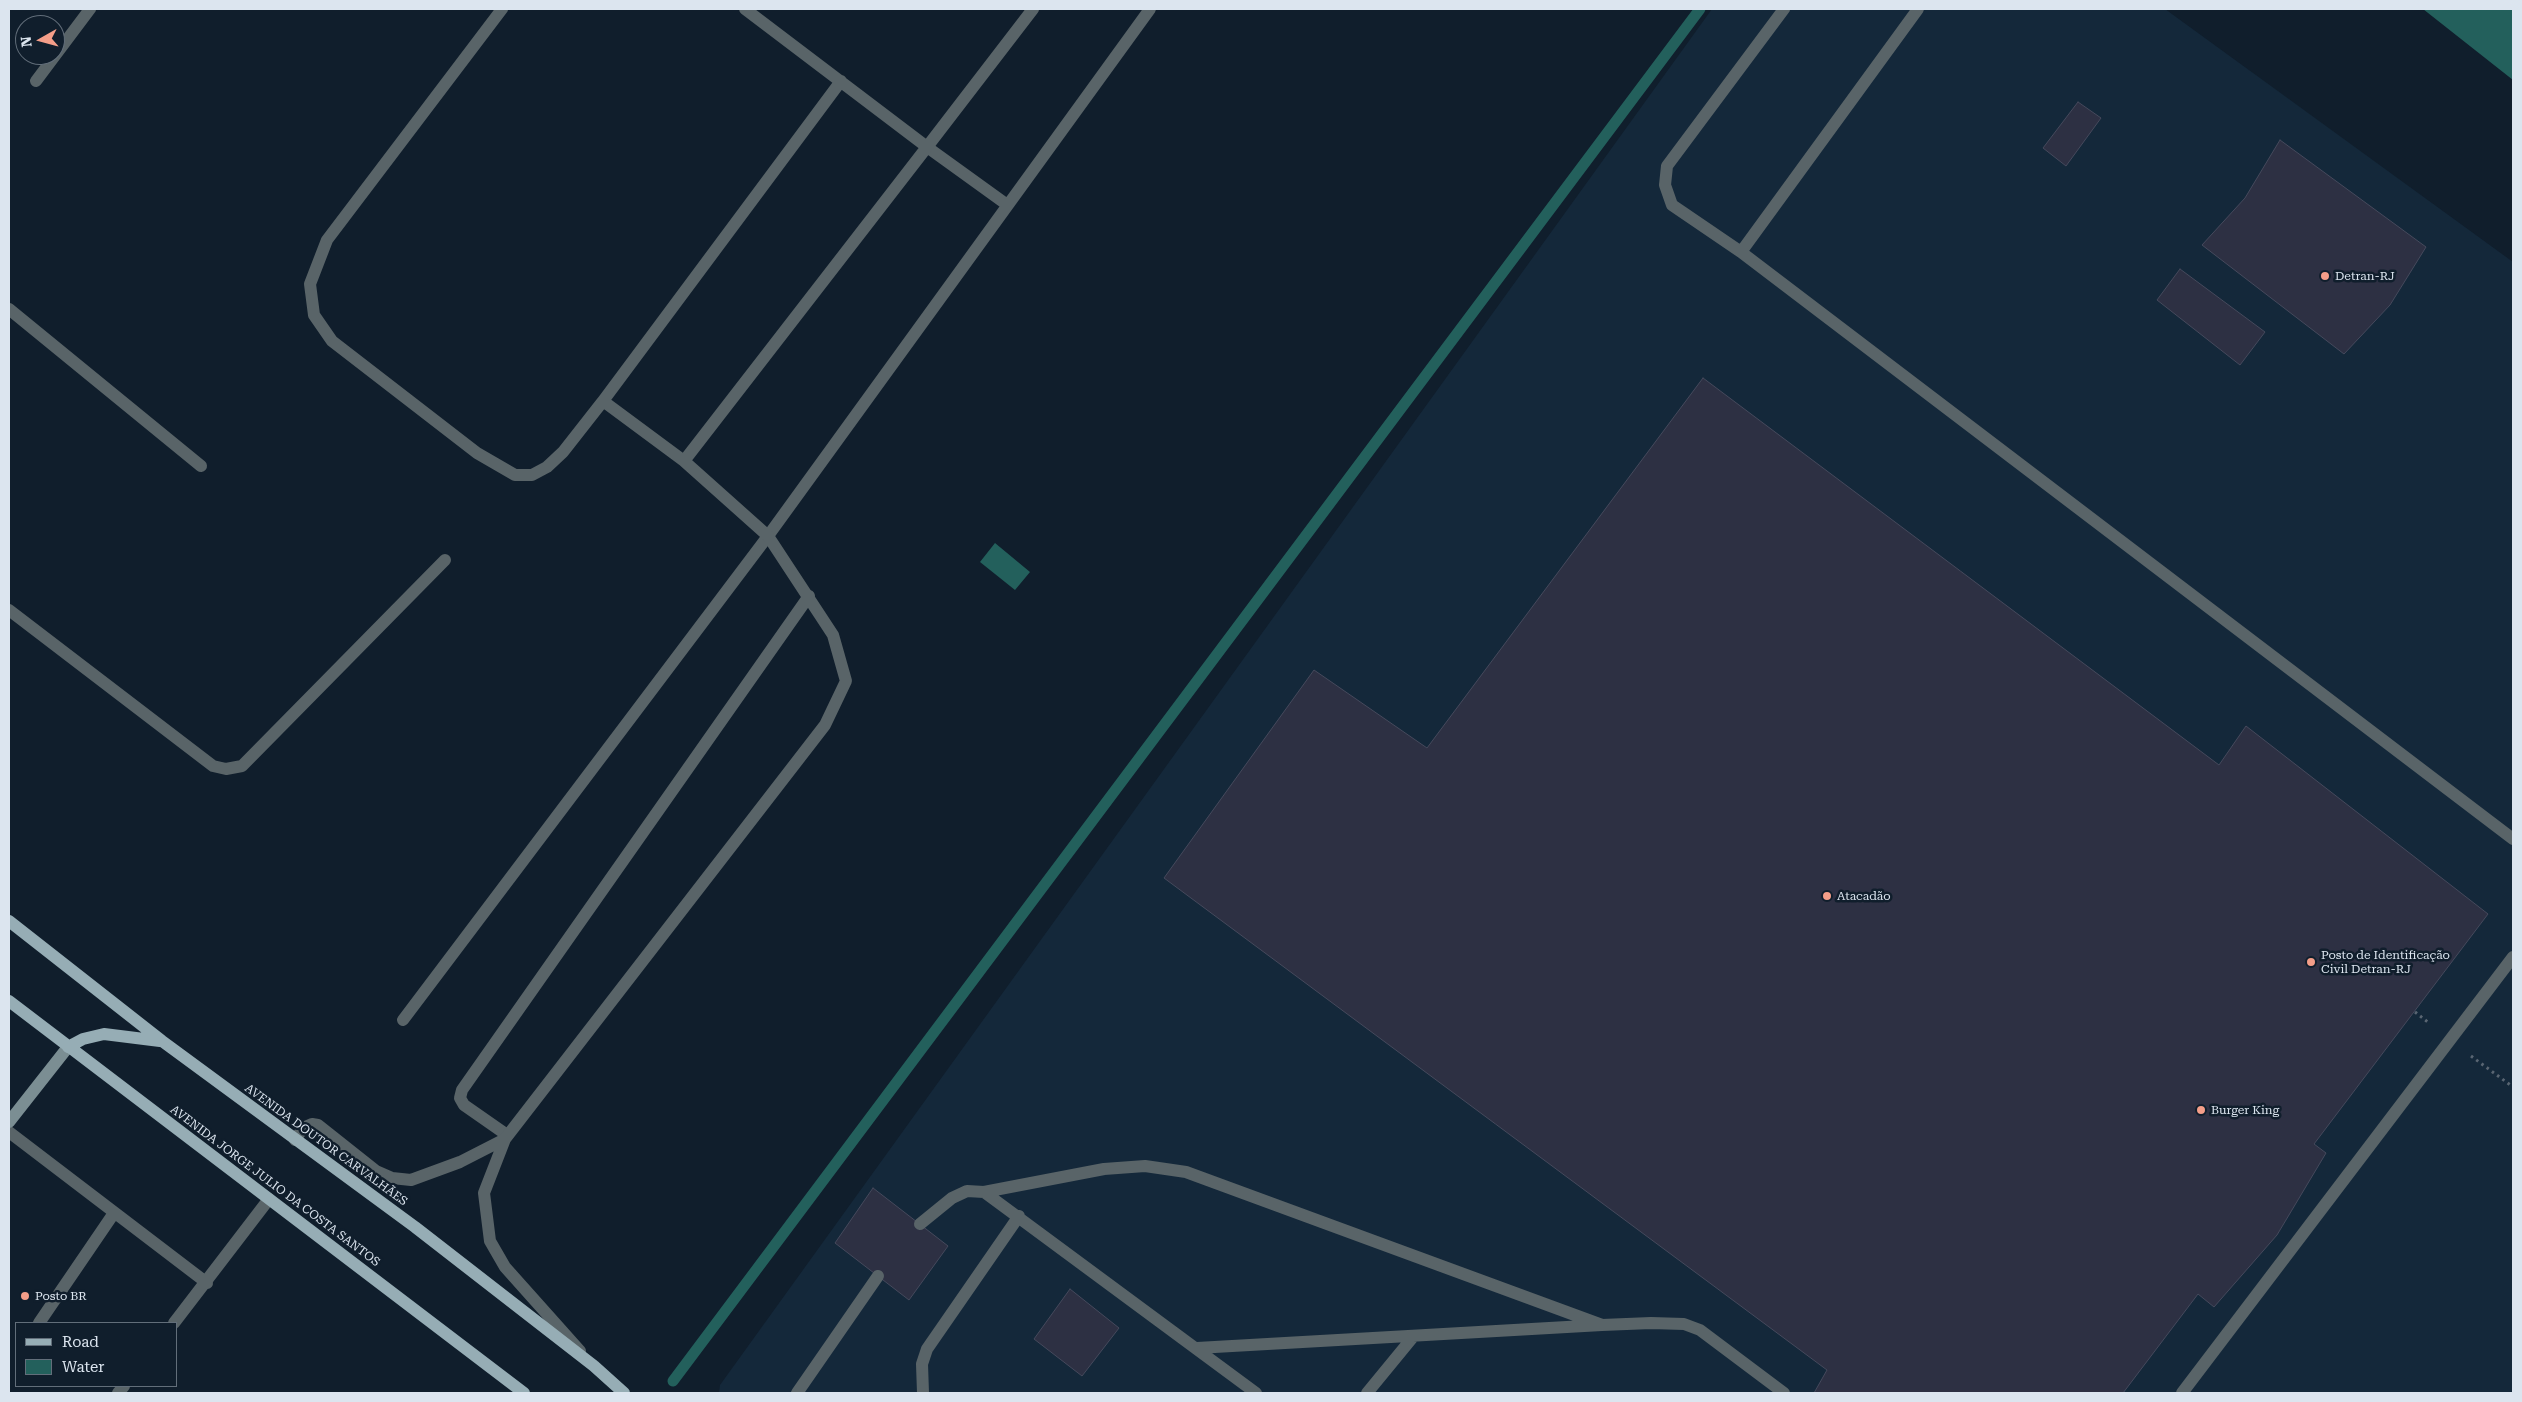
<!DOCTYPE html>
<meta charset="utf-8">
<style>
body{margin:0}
#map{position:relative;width:2522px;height:1402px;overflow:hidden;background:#101e2c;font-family:"Roboto Serif",serif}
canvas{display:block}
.frame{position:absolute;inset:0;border:10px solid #dce5ef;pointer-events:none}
.legend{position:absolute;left:15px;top:1322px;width:162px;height:65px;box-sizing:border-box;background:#101e2c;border:1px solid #626e7a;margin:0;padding:6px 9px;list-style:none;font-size:15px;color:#dce5ef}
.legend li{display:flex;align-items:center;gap:10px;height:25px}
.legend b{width:25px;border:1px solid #626e7a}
.north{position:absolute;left:15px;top:15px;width:50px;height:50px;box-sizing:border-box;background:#101e2c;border:1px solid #626e7a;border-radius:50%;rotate:263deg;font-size:14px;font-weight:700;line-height:20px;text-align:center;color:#dce5ef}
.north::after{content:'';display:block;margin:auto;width:18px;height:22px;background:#f49e89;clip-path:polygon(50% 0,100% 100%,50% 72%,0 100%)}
</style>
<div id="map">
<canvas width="2522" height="1402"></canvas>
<div class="frame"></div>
<ul class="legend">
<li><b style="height:6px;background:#96adb5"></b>Road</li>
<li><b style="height:14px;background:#23605c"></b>Water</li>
</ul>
<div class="north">N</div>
</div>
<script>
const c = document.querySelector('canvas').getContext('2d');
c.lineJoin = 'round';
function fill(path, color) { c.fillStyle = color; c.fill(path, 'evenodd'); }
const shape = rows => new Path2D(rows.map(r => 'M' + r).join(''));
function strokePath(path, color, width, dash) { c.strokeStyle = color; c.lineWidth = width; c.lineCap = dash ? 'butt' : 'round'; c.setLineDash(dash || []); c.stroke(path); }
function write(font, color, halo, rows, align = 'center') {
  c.font = font + ' "Roboto Serif",serif'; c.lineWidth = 5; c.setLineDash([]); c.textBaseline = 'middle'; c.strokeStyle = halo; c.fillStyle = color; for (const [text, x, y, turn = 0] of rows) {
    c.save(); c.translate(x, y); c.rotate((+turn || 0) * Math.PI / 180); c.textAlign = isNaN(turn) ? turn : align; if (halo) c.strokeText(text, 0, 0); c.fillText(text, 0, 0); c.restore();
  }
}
fill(shape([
 [1712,9,2165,9,2513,262,2513,1393,719,1393,720,1385]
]), '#14283a');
fill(shape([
 [2423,9,2513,9,2513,80],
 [995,543,1030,572,1015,590,980,562]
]), '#23605c');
strokePath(shape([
 [673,1381,1700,9]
]), '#23605c', 11);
const building = shape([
 [2078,102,2101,118,2066,166,2043,148,2078,102],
 [2280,140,2426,247,2390,305,2344,354,2202,245,2245,198,2280,140],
 [2180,269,2265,332,2240,365,2157,300,2180,269],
 [1703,378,2219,765,2246,726,2488,914,2314,1144,2326,1153,2277,1235,2214,1307,2198,1294,2123,1393,1814,1393,1827,1370,1164,878,1314,670,1427,748,1703,378],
 [873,1188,948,1246,909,1300,835,1243,873,1188],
 [1070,1289,1119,1328,1082,1376,1034,1339,1070,1289]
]);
fill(building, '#2d3043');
strokePath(building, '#45495c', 1);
strokePath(shape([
 [2415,1012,2429,1023],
 [2471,1056,2513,1087]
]), '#596572', 3, [2.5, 4]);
strokePath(shape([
 [1784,9,1667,166,1665,185,1672,205,1741,252,2513,839],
 [927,147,1006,204],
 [1741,252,1918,9],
 [9,309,201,466],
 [9,610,213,766,226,769,242,766,445,560],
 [403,1020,768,536,1150,9],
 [9,1132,207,1283],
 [507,1135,464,1105,460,1098,462,1090,809,596],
 [984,1192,1104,1169,1145,1166,1186,1172,1602,1325],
 [920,1224,952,1198,967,1191,984,1192,1256,1393],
 [39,1323,114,1213],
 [174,1323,269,1199],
 [1197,1348,1602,1325,1651,1323,1684,1324,1700,1330,1784,1393],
 [118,1393,124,1386],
 [797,1393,878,1276],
 [923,1393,922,1364,927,1349,1019,1216],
 [1367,1393,1413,1337],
 [2182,1393,2513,957]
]), '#596468', 12);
strokePath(shape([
 [502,9,327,240,310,284,314,315,332,341,477,453,515,475,532,475,547,467,563,452,603,401],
 [36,81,90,9],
 [927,147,1033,9],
 [684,461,603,401,841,81],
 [295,1140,303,1128,312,1124,318,1125,376,1171,392,1178,411,1180,460,1162,505,1139],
 [580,1351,505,1267,490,1241,484,1193,505,1139,825,725,846,681,833,635,768,536,684,461,927,147,745,9]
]), '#596468', 12);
strokePath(shape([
 [9,1122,68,1047]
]), '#7b8e93', 12);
strokePath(shape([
 [9,921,162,1041,415,1227,594,1366,624,1393],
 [9,1001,524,1393],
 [68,1047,83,1039,104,1034,160,1041]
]), '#96adb5', 12);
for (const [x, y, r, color] of [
 [2325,276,5,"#f49e89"],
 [1827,896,5,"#f49e89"],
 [2311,962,5,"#f49e89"],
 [2201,1110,5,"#f49e89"],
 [25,1296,5,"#f49e89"]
]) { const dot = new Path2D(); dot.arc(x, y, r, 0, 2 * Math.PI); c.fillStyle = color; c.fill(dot); strokePath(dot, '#101e2c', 2); }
write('12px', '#dce5ef', '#101e2c', [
 ["Detran-RJ",2335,276],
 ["Atacadão",1837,896],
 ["Posto de Identificação",2321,955],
 ["Civil Detran-RJ",2321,969],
 ["Burger King",2211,1110],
 ["Posto BR",35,1296]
], 'left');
write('12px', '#dce5ef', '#101e2c', [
 ["AVENIDA DOUTOR CARVALHÃES",326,1145,36],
 ["AVENIDA JORGE JULIO DA COSTA SANTOS",275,1186,37]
]);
</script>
